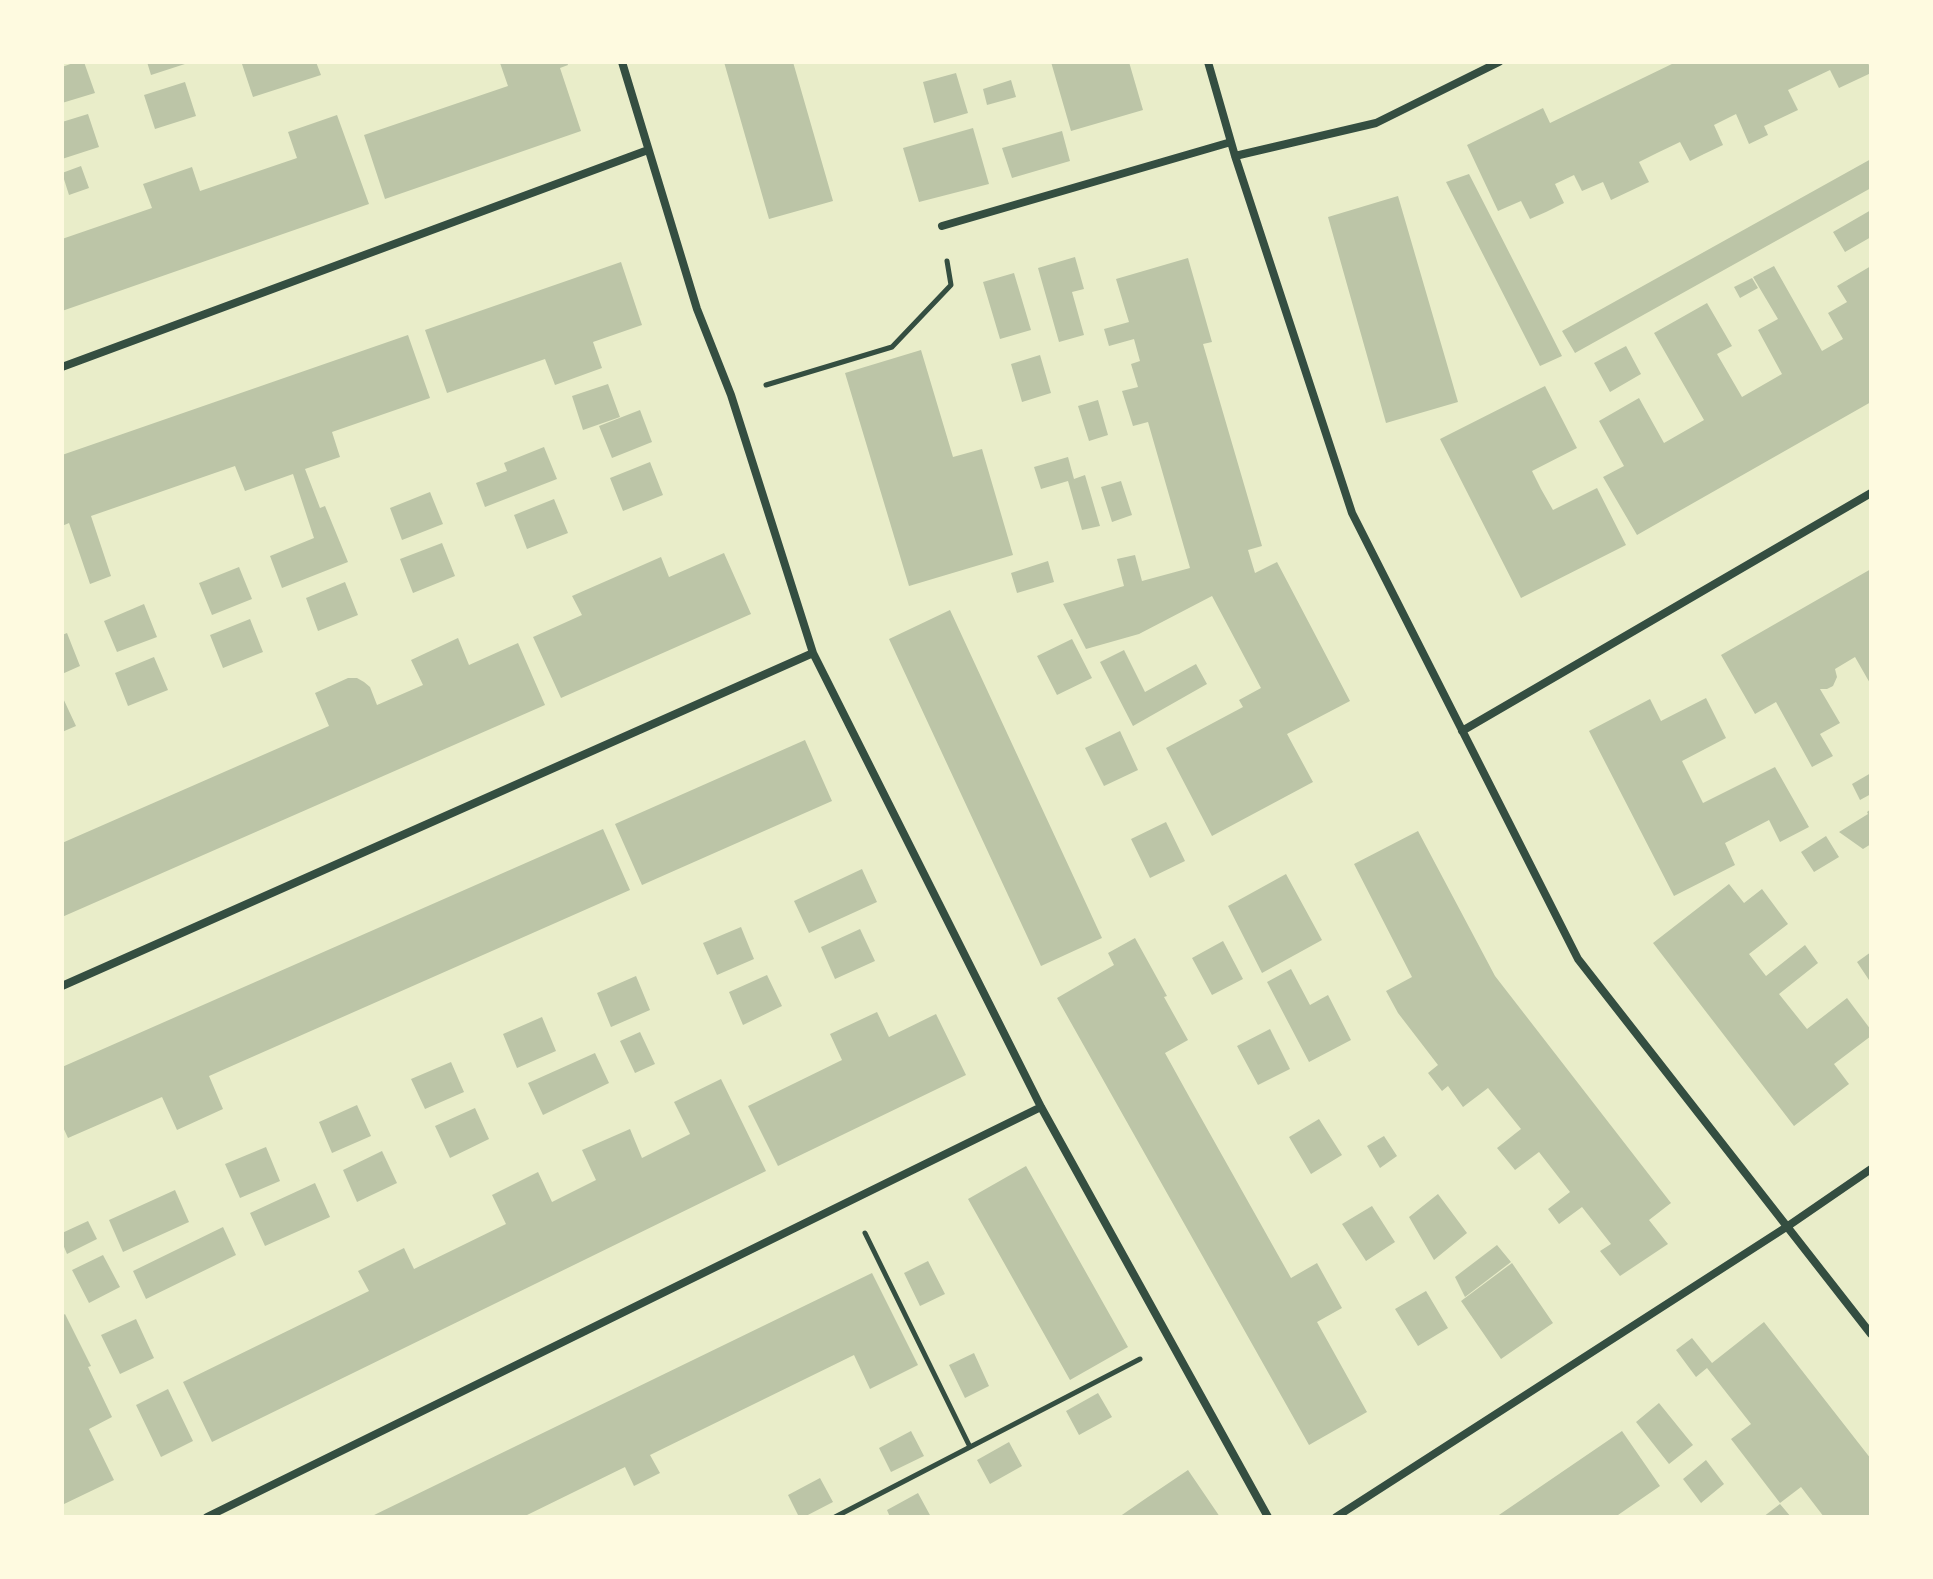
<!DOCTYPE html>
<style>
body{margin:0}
#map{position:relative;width:1933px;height:1579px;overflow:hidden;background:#e9edc9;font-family:Ubuntu,sans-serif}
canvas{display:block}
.frame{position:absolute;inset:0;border:64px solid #fefae0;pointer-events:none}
</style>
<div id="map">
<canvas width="1933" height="1579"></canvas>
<div class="frame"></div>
</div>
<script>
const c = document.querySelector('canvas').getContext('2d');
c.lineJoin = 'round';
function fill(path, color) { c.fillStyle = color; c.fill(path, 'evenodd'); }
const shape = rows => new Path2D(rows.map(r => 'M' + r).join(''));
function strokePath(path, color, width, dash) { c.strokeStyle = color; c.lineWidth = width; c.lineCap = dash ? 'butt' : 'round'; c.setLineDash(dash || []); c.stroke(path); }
fill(shape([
 [76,62,84,62,95,93,62,103,62,67],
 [147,62,187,62,188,63,151,75],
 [246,62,316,62,321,75,253,97,242,64],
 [504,62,567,62,568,65,560,68,581,131,385,199,364,135,508,86,500,63],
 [724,62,793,62,833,201,769,219],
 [1051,62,1129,62,1143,110,1071,131],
 [1676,62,1868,62,1871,73,1839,88,1830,70,1788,90,1798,110,1764,126,1768,135,1749,144,1736,114,1714,125,1723,145,1704,154,1690,161,1680,142,1657,153,1639,162,1649,182,1611,200,1603,182,1582,191,1574,175,1555,184,1564,203,1546,212,1530,219,1521,201,1498,211,1467,145,1543,108,1550,123],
 [956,73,968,113,934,123,923,82],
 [1011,80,1016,97,987,105,983,89],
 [185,82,196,116,155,129,144,95],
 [88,114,99,147,62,159,62,122],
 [337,115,369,204,62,311,62,239,152,208,143,184,192,167,200,191,297,158,288,132],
 [973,128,989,184,919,202,903,148],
 [1062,131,1070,161,1012,178,1002,148],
 [1871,159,1871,188,1575,353,1562,331],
 [81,166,89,188,69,195,62,173],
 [1469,174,1490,215,1562,356,1540,366,1446,182],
 [1398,196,1458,402,1386,423,1328,217],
 [1871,210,1871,237,1845,252,1833,232],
 [1075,257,1084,289,1072,292,1084,335,1059,342,1038,268],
 [1188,258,1212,342,1203,344,1262,546,1248,550,1255,573,1277,562,1350,701,1287,734,1313,782,1212,836,1166,748,1243,707,1239,700,1261,688,1212,596,1139,634,1086,649,1063,604,1124,586,1117,559,1135,555,1142,581,1190,568,1148,422,1133,426,1122,391,1138,387,1131,364,1140,361,1134,339,1109,346,1104,329,1129,322,1116,279],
 [621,262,642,325,593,342,602,368,555,385,545,359,447,393,425,330],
 [1774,266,1822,351,1843,339,1828,313,1847,302,1837,286,1871,266,1871,402,1637,535,1603,477,1624,466,1599,421,1639,398,1664,443,1704,420,1654,333,1707,303,1732,346,1717,354,1742,397,1782,374,1758,330,1778,319,1753,277],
 [1014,273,1031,330,1000,339,983,282],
 [1752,278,1758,288,1740,298,1734,287],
 [408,335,430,398,332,432,340,457,305,469,320,508,325,506,348,562,282,588,270,556,314,538,293,474,245,491,235,466,91,516,111,576,90,584,69,523,62,526,62,455],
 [1626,346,1641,374,1610,392,1594,363],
 [921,350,953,457,982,449,1013,555,909,586,845,373],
 [1040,355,1051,393,1022,402,1011,364],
 [608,384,620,417,583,430,572,396],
 [1545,386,1577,448,1532,471,1541,489,1553,510,1597,488,1626,545,1521,598,1440,439],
 [1098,400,1108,435,1089,441,1078,406],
 [640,410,652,442,612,458,599,426],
 [544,447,557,479,485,507,476,483,507,471,504,463],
 [1068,457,1074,479,1085,475,1100,526,1082,530,1068,481,1041,489,1034,467],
 [650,462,663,495,623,511,610,478],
 [1121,481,1132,515,1112,522,1101,487],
 [430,492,443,524,402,540,390,508],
 [554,499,568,533,527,549,514,515],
 [442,543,455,576,413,593,400,559],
 [724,553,751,614,561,698,533,637,582,615,572,596,661,557,669,577],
 [1048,561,1054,582,1017,593,1011,573],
 [239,567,252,599,212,615,199,583],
 [1871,569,1871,685,1855,657,1835,669,1837,677,1833,686,1827,689,1820,689,1840,723,1820,734,1833,756,1812,767,1776,702,1755,714,1721,655],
 [345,582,358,615,318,631,306,598],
 [144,604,157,637,117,652,104,621],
 [950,610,1102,938,1041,966,889,639],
 [250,619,263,652,223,668,210,635],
 [67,633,80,666,62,674,62,635],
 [458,638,469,665,518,643,545,705,62,917,62,843,329,726,315,693,348,678,357,678,364,682,370,687,377,705,423,685,411,660],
 [1072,639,1092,678,1057,695,1037,656],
 [1124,650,1145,692,1196,664,1207,684,1133,726,1100,662],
 [154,657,168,690,128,706,115,673],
 [62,696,76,726,62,732],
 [1706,698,1726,738,1682,761,1703,803,1775,767,1809,827,1780,842,1769,820,1725,843,1735,865,1674,896,1589,731,1650,699,1661,721],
 [1120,731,1138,770,1104,786,1085,748],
 [805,740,832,801,642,885,615,824],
 [1871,773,1871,794,1860,800,1852,784],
 [1871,809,1871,844,1863,849,1839,832,1868,814,1867,812],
 [1166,822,1185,861,1150,878,1131,839],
 [603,829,630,890,209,1076,223,1109,177,1130,162,1097,68,1138,62,1125,62,1067],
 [1418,831,1495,976,1671,1203,1649,1220,1668,1244,1620,1276,1600,1251,1611,1244,1582,1207,1559,1224,1548,1209,1570,1192,1539,1152,1515,1170,1497,1148,1521,1129,1488,1088,1463,1107,1448,1086,1442,1091,1428,1073,1438,1065,1398,1013,1386,991,1412,977,1354,864],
 [1826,836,1839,857,1814,872,1801,852],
 [862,869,877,902,809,933,794,901],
 [1286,874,1322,940,1262,973,1228,906],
 [1729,884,1744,903,1762,889,1788,924,1749,954,1766,976,1805,945,1818,963,1779,994,1807,1029,1847,998,1871,1030,1871,1036,1834,1064,1849,1084,1794,1126,1653,943],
 [741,927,754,959,717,975,703,943],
 [860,929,875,961,835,979,821,947],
 [1135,938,1167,996,1164,997,1188,1040,1165,1053,1191,1100,1291,1278,1317,1263,1342,1308,1317,1322,1367,1412,1309,1445,1057,998,1114,965,1108,953],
 [1223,941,1243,979,1212,995,1192,958],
 [1871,952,1871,983,1857,962],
 [1291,969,1310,1005,1328,995,1351,1040,1309,1062,1267,982],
 [767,975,782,1006,743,1025,729,992],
 [636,976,650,1010,611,1027,597,993],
 [877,1012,889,1037,936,1014,966,1075,778,1166,748,1106,842,1060,830,1034],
 [542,1017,556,1051,517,1068,503,1034],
 [1270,1029,1290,1069,1258,1085,1237,1046],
 [640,1032,655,1064,635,1073,620,1041],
 [595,1053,609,1083,543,1115,528,1083],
 [451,1062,464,1092,425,1109,411,1079],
 [721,1079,766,1171,212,1442,183,1382,369,1291,358,1271,404,1248,414,1269,506,1224,492,1195,538,1172,552,1202,596,1180,582,1150,630,1129,642,1158,690,1134,674,1102],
 [357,1105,371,1136,332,1153,319,1122],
 [475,1108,489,1139,450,1158,435,1126],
 [1319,1119,1342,1155,1311,1174,1289,1137],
 [1384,1136,1397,1156,1380,1168,1367,1146],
 [266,1147,280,1181,240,1198,225,1164],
 [382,1151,397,1183,357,1202,343,1170],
 [1026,1166,1128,1347,1070,1380,968,1199],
 [315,1183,330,1217,265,1246,250,1213],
 [175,1190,189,1222,123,1252,109,1220],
 [1438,1194,1467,1233,1434,1260,1409,1217],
 [1372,1206,1395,1242,1366,1261,1342,1224],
 [88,1221,97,1239,67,1254,62,1242,62,1233],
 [223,1227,236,1255,146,1299,133,1271],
 [1497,1245,1511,1262,1465,1297,1455,1277],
 [103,1255,120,1287,89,1303,72,1270],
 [928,1261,945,1294,920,1306,904,1273],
 [1512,1263,1553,1323,1501,1359,1461,1301],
 [872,1273,918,1365,870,1389,854,1355,650,1455,660,1473,634,1486,625,1467,523,1517,370,1517],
 [1426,1291,1448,1328,1418,1346,1395,1309],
 [65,1314,91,1366,88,1367,112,1417,89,1429,114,1480,62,1505,62,1316],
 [136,1319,154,1358,120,1374,101,1335],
 [1764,1322,1871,1459,1871,1517,1824,1517,1801,1487,1780,1503,1731,1439,1751,1424,1707,1368,1696,1377,1676,1350,1692,1338,1712,1363],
 [974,1353,989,1386,965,1398,949,1365],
 [168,1389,193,1441,161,1457,136,1405],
 [1098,1393,1112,1417,1079,1435,1066,1411],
 [1659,1403,1693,1445,1669,1464,1636,1422],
 [911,1431,924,1456,891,1472,879,1448],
 [1622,1431,1660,1486,1618,1515,1619,1517,1496,1517],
 [1009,1442,1022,1466,990,1484,977,1460],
 [1706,1460,1724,1484,1701,1503,1683,1479],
 [1188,1470,1220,1517,1119,1517,1145,1499],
 [820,1478,833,1502,804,1517,799,1517,788,1495],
 [918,1493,931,1517,890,1517,887,1510],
 [1780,1504,1791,1517,1763,1517]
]), '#bcc5a7');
strokePath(shape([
 [766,385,892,347,951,285,947,261],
 [865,1233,970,1447],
 [835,1517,1140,1359]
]), '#344e41', 5);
strokePath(shape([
 [622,62,697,309,731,395,813,653,1041,1107,1268,1517],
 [1208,62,1235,156,1352,513,1578,959,1871,1334],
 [1235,156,1376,123,1499,62],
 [942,226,1231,142],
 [62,367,648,150],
 [1462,731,1871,493],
 [62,986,813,653],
 [207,1517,1041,1107],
 [1336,1517,1788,1226,1871,1169]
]), '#344e41', 8);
</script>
